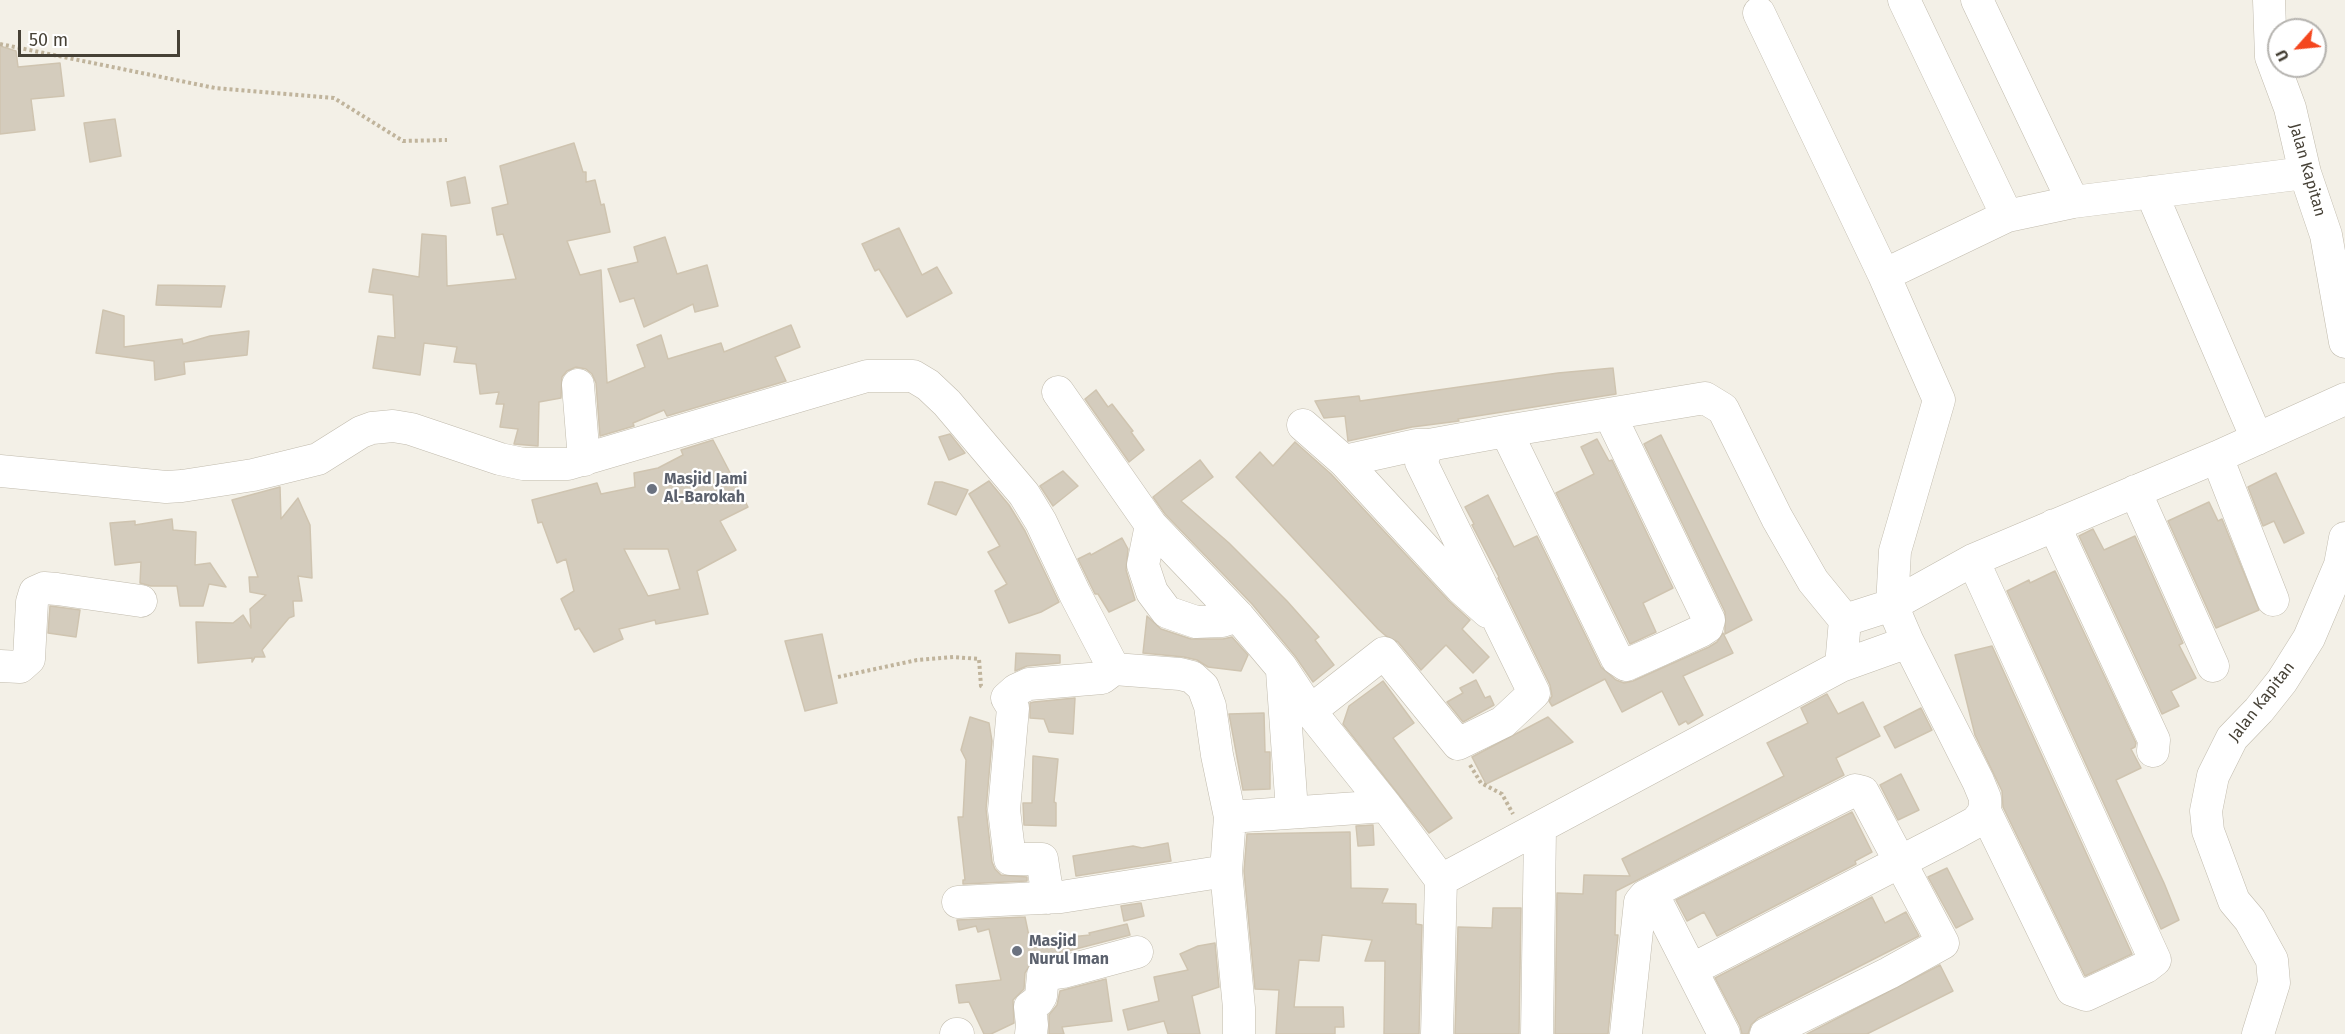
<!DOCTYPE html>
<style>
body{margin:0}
#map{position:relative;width:2345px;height:1034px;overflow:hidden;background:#f3f0e7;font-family:"Fira Sans",sans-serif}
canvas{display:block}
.north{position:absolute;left:2267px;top:18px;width:60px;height:60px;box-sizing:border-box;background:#fff;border:2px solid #b5b3af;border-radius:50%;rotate:243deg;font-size:16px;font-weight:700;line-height:24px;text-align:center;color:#464136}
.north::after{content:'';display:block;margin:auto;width:21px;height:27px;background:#f4461e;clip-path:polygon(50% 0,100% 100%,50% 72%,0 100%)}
.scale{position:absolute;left:18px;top:30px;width:162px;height:27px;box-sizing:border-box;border:3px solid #464136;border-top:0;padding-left:8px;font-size:18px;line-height:21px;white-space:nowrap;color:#464136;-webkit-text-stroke:4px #fff;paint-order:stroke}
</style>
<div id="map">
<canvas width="2345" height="1034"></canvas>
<div class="north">U</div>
<div class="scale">50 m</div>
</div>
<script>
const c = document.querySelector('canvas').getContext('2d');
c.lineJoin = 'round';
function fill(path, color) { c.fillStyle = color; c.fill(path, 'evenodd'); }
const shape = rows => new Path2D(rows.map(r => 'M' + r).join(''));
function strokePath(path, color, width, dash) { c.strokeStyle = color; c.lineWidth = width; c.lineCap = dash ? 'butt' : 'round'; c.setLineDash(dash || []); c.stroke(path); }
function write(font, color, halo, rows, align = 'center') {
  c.font = font + ' "Fira Sans",sans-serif'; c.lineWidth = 4.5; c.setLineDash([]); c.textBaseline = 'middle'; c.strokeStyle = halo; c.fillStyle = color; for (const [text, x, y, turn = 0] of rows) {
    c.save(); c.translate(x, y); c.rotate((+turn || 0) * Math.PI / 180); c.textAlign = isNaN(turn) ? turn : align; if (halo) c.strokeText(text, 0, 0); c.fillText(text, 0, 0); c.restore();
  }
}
const building = shape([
 [0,46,16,51,18,67,60,63,64,96,31,99,35,130,0,134,0,46],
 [115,119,121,156,90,162,84,123,115,119],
 [574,143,583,172,586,172,586,182,595,180,601,205,604,204,610,232,567,241,580,275,601,270,607,383,645,367,637,345,661,335,668,359,721,343,724,352,791,325,800,347,775,357,786,381,667,416,664,410,633,423,634,426,600,436,596,383,592,374,586,369,576,367,567,371,562,377,561,398,539,402,538,446,514,444,518,429,500,427,504,404,496,404,499,392,480,394,476,364,454,362,457,347,424,343,420,375,373,368,378,336,395,338,393,295,369,292,373,269,419,277,422,234,446,236,447,286,516,279,503,234,497,235,492,208,508,204,500,166,574,143],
 [465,177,470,203,451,206,447,182,465,177],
 [899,228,922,275,937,267,952,293,907,317,879,269,875,271,862,244,899,228],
 [665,237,677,274,707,265,718,306,695,312,693,304,644,327,634,298,620,302,608,269,638,262,634,247,665,237],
 [158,285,225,286,221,307,156,305,158,285],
 [103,310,124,316,124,347,182,339,183,344,210,336,249,331,247,355,184,362,185,374,155,380,154,361,96,353,103,310],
 [1613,368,1616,394,1458,419,1459,421,1412,427,1348,441,1345,416,1324,418,1315,401,1359,396,1360,401,1558,373,1613,368],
 [1096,390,1108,407,1112,404,1133,431,1131,432,1144,450,1129,462,1085,399,1096,390],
 [950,434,965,453,949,460,939,437,950,434],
 [1661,435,1752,620,1725,634,1725,612,1644,444,1661,435],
 [1597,439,1609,461,1612,460,1673,588,1643,603,1656,632,1630,644,1556,493,1594,474,1581,447,1597,439],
 [713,440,748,507,720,521,736,550,697,571,708,614,656,624,655,620,619,629,623,639,594,652,579,628,575,630,561,599,574,591,566,559,557,563,542,522,538,523,532,500,597,483,601,494,635,487,634,473,658,468,683,455,681,450,713,440],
 [624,549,668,549,680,589,648,596,624,549],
 [1295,442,1331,474,1448,600,1470,620,1462,629,1489,657,1473,673,1446,645,1421,670,1398,642,1386,636,1378,629,1236,477,1260,452,1273,466,1295,442],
 [1200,460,1213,477,1181,501,1229,543,1287,601,1319,637,1315,640,1334,665,1313,682,1295,656,1252,604,1165,514,1153,497,1200,460],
 [1063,471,1078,486,1053,506,1040,486,1063,471],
 [2276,473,2304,533,2284,543,2274,521,2263,526,2248,487,2276,473],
 [989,481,1009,505,1025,531,1059,602,1041,612,1009,623,995,591,1007,584,988,552,1000,546,969,494,989,481],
 [935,482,942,482,968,490,956,515,928,504,935,482],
 [280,487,281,519,298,498,310,525,312,578,298,576,302,601,293,601,294,616,289,618,262,650,265,657,255,657,252,662,252,658,198,663,196,622,233,623,243,615,251,628,250,609,266,595,250,592,249,577,258,577,232,500,280,487],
 [1488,495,1514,547,1537,536,1601,667,1616,680,1624,683,1633,681,1709,647,1717,642,1723,633,1733,653,1683,676,1703,715,1688,724,1686,721,1679,725,1662,691,1622,712,1605,679,1552,706,1549,701,1552,696,1550,685,1498,578,1499,577,1472,525,1474,524,1465,507,1488,495],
 [2209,502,2218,521,2222,519,2259,610,2216,628,2168,521,2209,502],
 [172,519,173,530,196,532,195,565,210,563,226,587,209,584,203,606,180,606,177,586,151,586,140,583,141,562,115,565,110,523,135,521,135,525,172,519],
 [2093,529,2104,550,2135,536,2183,643,2179,645,2196,678,2171,691,2179,706,2162,714,2079,536,2093,529],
 [1122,538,1128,549,1126,570,1135,600,1109,612,1098,594,1095,594,1078,559,1090,553,1091,555,1122,538],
 [2055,571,2136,743,2135,747,2131,749,2141,768,2116,780,2164,883,2179,920,2161,929,2007,591,2029,580,2030,583,2055,571],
 [50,606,80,610,76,637,48,633,50,606],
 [1147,616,1161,629,1191,639,1223,639,1232,637,1248,655,1241,671,1208,667,1197,660,1184,657,1143,653,1147,616],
 [822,634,837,703,805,711,785,641,822,634],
 [1992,646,2132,954,2085,976,2003,807,2002,791,1975,735,1955,655,1992,646],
 [1016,653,1060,655,1060,663,1027,666,1015,671,1016,653],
 [1476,680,1485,698,1490,696,1494,705,1463,722,1447,702,1463,693,1460,688,1476,680],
 [1383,681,1414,723,1393,738,1452,818,1429,833,1343,724,1349,706,1383,681],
 [1827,694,1838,714,1863,702,1880,736,1836,758,1844,775,1616,891,1615,935,1618,935,1608,1034,1555,1034,1557,893,1583,894,1584,875,1630,876,1622,859,1784,776,1767,743,1808,723,1801,708,1827,694],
 [1075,698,1073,734,1049,732,1044,719,1030,718,1030,703,1034,702,1075,698],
 [1921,708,1932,730,1895,748,1884,727,1921,708],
 [1264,713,1265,752,1270,752,1270,789,1243,790,1229,714,1264,713],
 [970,717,989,723,992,741,986,809,992,862,995,869,1001,875,1027,877,1027,881,963,884,963,880,965,880,958,817,963,817,966,760,961,750,970,717],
 [1548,717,1573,742,1486,784,1472,757,1548,717],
 [1033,756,1058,759,1054,802,1056,803,1056,826,1024,825,1023,803,1032,803,1033,756],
 [1901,774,1919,810,1898,820,1880,785,1901,774],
 [1852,812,1872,852,1855,861,1856,864,1717,936,1704,912,1687,921,1676,900,1852,812],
 [1373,825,1374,845,1358,846,1356,826,1373,825],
 [1350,832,1351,888,1388,889,1382,903,1416,904,1416,924,1422,925,1419,1034,1384,1034,1385,961,1365,961,1372,940,1322,935,1319,961,1299,960,1294,1007,1343,1007,1344,1027,1335,1027,1335,1034,1276,1034,1279,990,1255,989,1244,871,1247,834,1350,832],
 [1168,843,1171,861,1076,876,1073,856,1133,846,1142,848,1168,843],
 [1947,868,1973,919,1956,928,1928,877,1947,868],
 [1872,897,1885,923,1906,912,1919,936,1758,1018,1751,1025,1748,1034,1742,1034,1740,1026,1715,978,1872,897],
 [1141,903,1144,916,1124,921,1121,906,1141,903],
 [1493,908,1521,908,1519,1034,1455,1034,1458,927,1492,928,1493,908],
 [1025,917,1030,941,1090,935,1089,933,1127,924,1130,935,1033,960,1025,973,1024,989,1013,1000,1014,1023,991,1034,984,1034,969,1002,959,1003,956,985,1001,980,989,929,978,932,976,926,959,930,957,920,1025,917],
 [1215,943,1219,987,1192,996,1200,1034,1168,1034,1164,1021,1128,1030,1123,1010,1159,1001,1154,977,1188,970,1180,954,1198,946,1215,943],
 [1940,965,1953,991,1867,1034,1807,1034,1940,965],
 [1106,979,1112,1021,1062,1027,1064,1034,1049,1034,1049,1015,1057,1005,1060,991,1106,979]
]);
fill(building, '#d4ccbd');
strokePath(building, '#cfc4b0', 1.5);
const minor = shape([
 [1904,0,2007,216],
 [1977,0,2073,202],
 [2269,0,2271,57,2290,108,2305,173,2326,235,2345,342],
 [1759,13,1884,275],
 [2151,192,2257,439],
 [578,385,584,460],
 [1058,392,1151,525,1238,616,1281,667,1310,711,1386,806,1441,880],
 [1610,415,1709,620,1707,627,1701,631,1660,650,1626,665,1617,659,1506,431,1705,398,1723,409,1777,518,1813,581,1845,620,1841,666],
 [1303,425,1344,461,1461,588,1488,612],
 [1429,445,1506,431],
 [2217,457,2273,600],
 [0,471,166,487,182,486,253,475,318,459,361,432,372,428,393,426,411,429,500,459,523,464,568,464,867,376,913,376,928,385,947,403,1024,494,1041,522,1075,594,1114,669,1180,674,1192,677,1203,687,1210,706,1217,755,1230,817,1226,871,1239,1008,1239,1034],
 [2135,491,2213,666],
 [1151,525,1143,565,1152,592,1167,612,1196,622,1222,621,1238,616],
 [2054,525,2154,740,2153,751],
 [1973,560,2155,960,2146,967,2086,995,2072,990,1984,809],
 [1845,620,1892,605,1973,560,2217,457,2345,399],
 [0,666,20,667,29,659,32,602,35,592,44,588,57,589,141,601],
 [1282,671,1292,811],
 [1310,711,1384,653,1458,744,1503,722,1534,693,1421,462,1429,445,1416,445,1344,461],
 [1230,817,1386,806],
 [1652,893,1724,1034],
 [1048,898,1042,859,1010,859,1004,810,1013,708,1007,698,1016,690,1029,684,1102,678,1114,669],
 [958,902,1061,897,1226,871],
 [1693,969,1954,834,1976,822,1985,811,1985,798,1978,781,1908,642,1892,605,1895,551,1939,400,1884,275,2007,216,2073,202,2305,173],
 [956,1034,958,1034],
 [1031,1034,1032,1025,1030,1007,1038,1001,1041,996,1043,975,1063,972,1137,952],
 [1437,1034,1441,880,1841,666,1908,642],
 [1537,1034,1540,829],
 [1626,1034,1640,902,1645,896,1855,790,1863,792,1943,943,1889,973,1766,1034],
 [2258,1034,2274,983,2272,960,2250,920,2234,901,2208,831,2206,811,2213,776,2232,738,2259,710,2282,681,2309,638,2340,565,2345,538]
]);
strokePath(minor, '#c1bbad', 33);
strokePath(shape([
 [0,44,215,88,334,98,403,141,447,140],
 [838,677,917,660,954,657,979,659,981,686,983,687],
 [1470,765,1481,783,1502,794,1513,814]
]), '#c0b49c', 4, [3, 3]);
strokePath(minor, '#fff', 32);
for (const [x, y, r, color] of [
 [652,489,6,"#6b7280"],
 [1017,951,6,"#6b7280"]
]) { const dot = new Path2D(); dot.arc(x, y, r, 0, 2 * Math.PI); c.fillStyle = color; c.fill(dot); strokePath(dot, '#fff', 2); }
write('16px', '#464136', '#fff', [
 ["Jalan Kapitan",2307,170,74],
 ["Jalan Kapitan",2262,702,-52]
]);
write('bold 16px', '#5b616d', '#fff', [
 ["Masjid Jami",664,480],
 ["Al-Barokah",664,498],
 ["Masjid",1029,942],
 ["Nurul Iman",1029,960]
], 'left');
</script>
